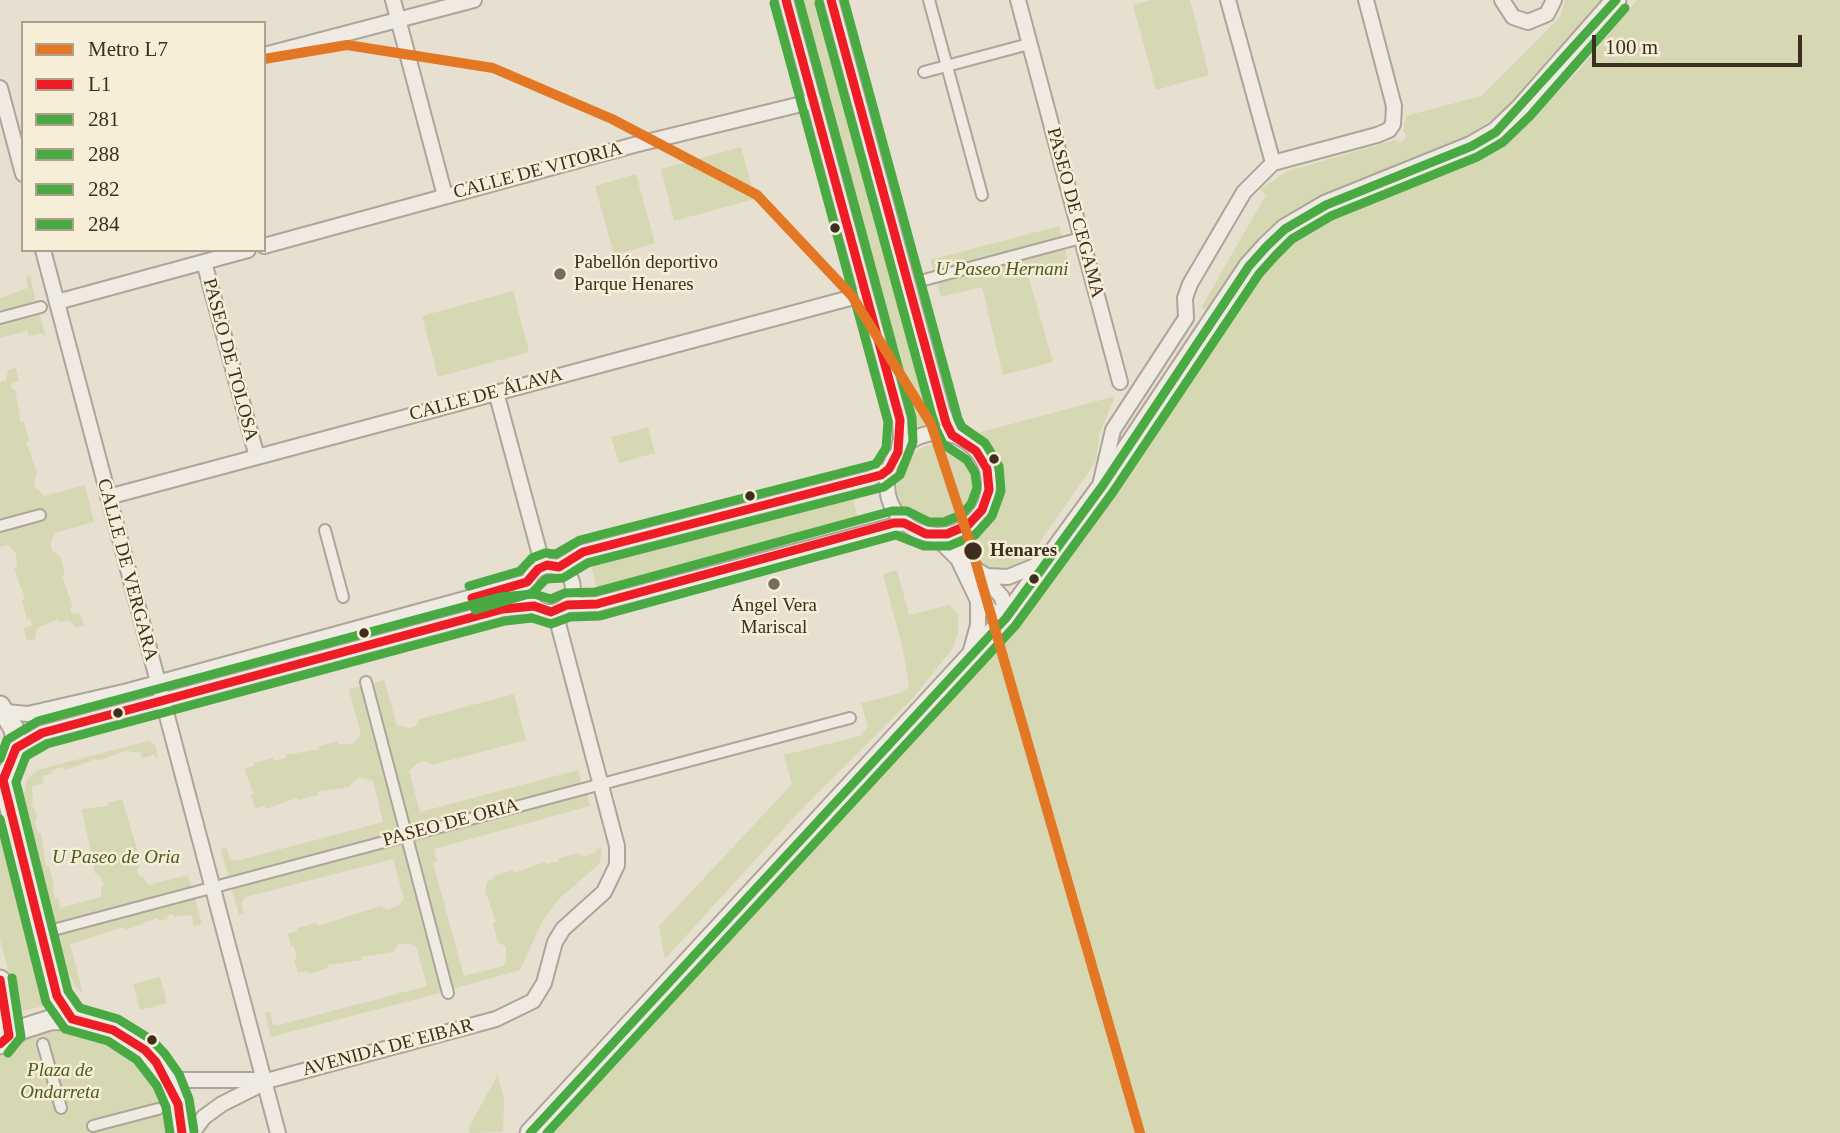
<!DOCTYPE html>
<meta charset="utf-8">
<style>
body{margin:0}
#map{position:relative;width:1840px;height:1133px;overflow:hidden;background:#e7e0d1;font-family:Georgia,serif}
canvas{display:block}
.legend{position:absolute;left:21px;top:21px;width:245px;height:231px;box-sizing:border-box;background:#f7eed8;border:2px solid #ada18e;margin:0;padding:9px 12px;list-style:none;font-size:21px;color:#3d2e20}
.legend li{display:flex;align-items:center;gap:14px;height:35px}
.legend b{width:35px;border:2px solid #ada18e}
.scale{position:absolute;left:1592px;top:35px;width:210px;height:32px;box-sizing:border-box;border:4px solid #3d2e20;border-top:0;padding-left:9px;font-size:21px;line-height:24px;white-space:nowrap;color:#3d2e20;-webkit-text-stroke:5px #f7eed8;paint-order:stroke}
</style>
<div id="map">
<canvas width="1840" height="1133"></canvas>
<ul class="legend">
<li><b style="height:9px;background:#e47724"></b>Metro L7</li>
<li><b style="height:9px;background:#ee1c25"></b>L1</li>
<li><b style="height:9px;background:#49a943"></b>281</li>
<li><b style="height:9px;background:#49a943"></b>288</li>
<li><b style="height:9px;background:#49a943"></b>282</li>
<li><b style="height:9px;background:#49a943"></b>284</li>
</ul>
<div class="scale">100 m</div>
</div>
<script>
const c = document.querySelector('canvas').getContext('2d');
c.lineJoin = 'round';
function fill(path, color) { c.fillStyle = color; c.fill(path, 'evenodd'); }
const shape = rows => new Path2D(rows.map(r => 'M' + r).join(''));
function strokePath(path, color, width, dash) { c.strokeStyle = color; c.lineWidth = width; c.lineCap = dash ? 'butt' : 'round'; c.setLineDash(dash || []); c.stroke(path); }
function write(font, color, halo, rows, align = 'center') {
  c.font = font + ' Georgia,serif'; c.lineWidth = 5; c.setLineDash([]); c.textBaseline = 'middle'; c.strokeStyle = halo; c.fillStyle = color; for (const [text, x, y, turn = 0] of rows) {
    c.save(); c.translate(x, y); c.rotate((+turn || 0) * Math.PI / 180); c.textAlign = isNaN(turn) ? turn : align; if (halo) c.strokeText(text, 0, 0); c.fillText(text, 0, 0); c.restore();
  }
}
fill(shape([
 [792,0,826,0,939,422,936,426,910,433,907,431],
 [1152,0,1190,0,1209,75,1156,90,1133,5],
 [1565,0,1606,0,1524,94,1498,116,1456,144,1327,195,1289,215,1249,251,1208,311,1201,308,1266,195,1260,189,1288,171,1395,140,1401,143,1407,136,1403,131,1406,116,1481,96,1560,17],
 [1637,0,1840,0,1840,1133,547,1133,1006,637,1093,514,1243,288,1265,261,1288,238,1339,209,1454,171,1508,143,1580,69],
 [741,147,755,199,674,221,661,169],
 [636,174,655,243,614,255,595,186],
 [1059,226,1069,264,1028,275,1053,362,1003,375,982,287,941,297,930,260],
 [30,276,37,305,0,315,0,298,28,288,26,277],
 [513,291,529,352,438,377,422,316],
 [39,312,46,337,41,333,29,336,27,331,0,338,0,322],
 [16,368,19,381,11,384,12,390,15,389,21,422,24,421,29,441,26,442,37,473,34,481,35,487,44,496,85,485,94,522,54,533,51,545,52,551,60,556,65,575,62,576,73,607,70,609,72,614,80,613,84,626,76,628,69,620,59,622,58,619,37,628,35,639,27,641,24,628,32,625,30,619,27,620,22,600,25,599,14,568,17,567,16,554,8,545,0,547,0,382,6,381,8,370],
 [1112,397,1114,399,1099,435,1096,461,1029,558,1019,567,997,573,976,563,967,547,968,539,987,513,995,485,989,458,970,435],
 [648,427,655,453,619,463,611,437],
 '897 486a42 42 0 1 1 84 0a42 42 0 1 1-84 0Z',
 [852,495,858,519,597,589,591,565],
 [897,570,909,615,949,605,958,614,958,633,953,648,912,699,796,815,665,959,659,926,792,784,784,755,860,736,868,727,861,703,901,693,909,686,903,650,883,574],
 [384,680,397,725,409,728,415,727,420,719,514,694,526,740,432,765,424,761,418,763,409,771,420,812,578,770,582,784,412,830,408,827,394,763,386,742,388,737,384,734,372,686,374,683],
 [362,686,384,762,382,766,387,770,401,829,399,833,229,879,221,849,227,847,230,859,236,861,383,822,373,781,360,778,355,780,349,787,317,792,318,795,298,800,297,798,266,809,264,806,255,809,251,795,254,794,244,769,254,766,254,763,273,758,274,761,286,758,286,755,319,749,318,746,338,741,339,744,352,744,361,735,349,689],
 [148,741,155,744,158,759,154,755,142,758,140,751,130,753,129,750,98,761,96,759,65,770,64,767,52,770,52,773,42,776,44,783,32,787,33,804,30,805,35,810,37,820,35,821,38,833,41,833,46,866,49,866,54,885,52,886,55,898,58,898,60,908,101,897,101,886,104,885,98,873,95,874,82,809,108,806,108,803,122,799,141,862,137,870,139,876,142,876,148,885,188,875,192,889,56,925,24,795,26,781,37,770],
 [587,793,590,806,434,849,437,861,433,863,464,976,504,966,506,960,506,947,498,942,493,923,496,922,485,891,488,880,494,879,494,876,513,870,514,873,545,862,547,864,559,861,559,858,578,853,585,857,597,851,596,848,602,849,600,863,559,899,542,922,520,970,453,989,412,840],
 [0,810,51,1004,19,1012,0,939],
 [401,840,405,842,420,902,417,905,421,909,426,929,424,931,428,935,442,988,440,993,271,1037,265,1013,270,1012,273,1024,279,1025,427,986,416,946,411,944,398,944,393,952,361,957,361,960,328,965,328,968,309,974,308,971,298,973,294,960,297,959,294,947,291,947,288,934,297,931,297,928,316,923,318,926,381,906,389,910,400,904,404,899,393,859,246,897,241,902,244,914,239,915,231,886],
 [194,896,202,924,194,926,191,915,174,917,173,914,167,916,168,919,159,921,157,918,126,930,124,927,70,944,83,994,75,986,68,971,58,932],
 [160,977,167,1003,140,1010,133,984],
 [76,1029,111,1038,140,1058,162,1088,172,1133,0,1133,0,1055,21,1040,40,1033],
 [498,1075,504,1100,503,1132,470,1133,468,1128]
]), '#d6d7b3');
const pedestrian = shape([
 [929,0,982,195],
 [924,72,1029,44],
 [924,280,1081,238],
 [0,318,41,307],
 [0,526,40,515],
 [325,530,343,597],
 [366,682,448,993],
 [53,930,850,718],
 [43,1044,61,1108],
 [93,1126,158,1109]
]);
const minor = shape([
 [393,0,445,196],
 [786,0,900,420,901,439,898,452],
 [831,0,942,410,952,435],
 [1018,0,1120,382],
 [1502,0,1513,17,1528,22,1547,14,1554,0],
 [264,55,474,0],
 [0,88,23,174],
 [1273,163,1377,135,1389,130,1393,124,1394,106,1366,0],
 [264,246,634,145,814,101],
 [43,250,278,1133],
 [204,262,257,457],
 [57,302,248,250],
 [496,392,543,566],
 '887 484a51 51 0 1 1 102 0a51 51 0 1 1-102 0Z',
 [1101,481,1113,430,1186,318,1185,298,1190,284,1244,192,1273,163,1228,0],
 [108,497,865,294],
 [959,531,963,555,1002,597,1006,618],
 [934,535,958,559,978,601,978,625,970,654],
 '527 589a23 23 0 1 1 46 0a23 23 0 1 1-46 0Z',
 [559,567,583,552,871,478,889,469],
 [980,572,987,576,1008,577,1035,566,1044,557],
 [980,590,989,609,1004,620],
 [567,605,597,604,904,523],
 [6,712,28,714,128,691,527,582],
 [16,748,42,733,503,609,534,606],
 [168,1080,270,1080,496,1019,533,1001,544,983,555,942,563,929,604,892,617,865,617,846,555,612],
 [192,1133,204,1117,222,1104,270,1080]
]);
const tertiary = shape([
 [0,706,14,729,16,748,10,769,0,782],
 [3,780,57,996,72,1019],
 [0,980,9,1036],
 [0,1044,22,1029,50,1020,72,1019,113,1030,145,1050,168,1080,178,1104,182,1133],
 [530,1133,1006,618,1103,485,1249,266,1267,246,1285,229,1326,205,1472,146,1496,132,1521,108,1616,0]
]);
strokePath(pedestrian, '#ada599', 14);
strokePath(minor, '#ada599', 18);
strokePath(tertiary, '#ada599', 23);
strokePath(pedestrian, '#efebe3', 10);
strokePath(minor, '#efebe3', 14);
strokePath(tertiary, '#efebe3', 19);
strokePath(shape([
 [472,598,527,582,538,569,547,565,559,567,583,552,881,475,889,469,898,452,900,420,786,0],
 [0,980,9,1036,0,1044],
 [182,1133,178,1104,156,1062,145,1050,113,1030,72,1019,57,996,3,780,16,748,42,733,503,609,534,606,551,612,567,605,597,604,894,523,904,523,926,534,947,534,968,525,982,510,989,490,987,469,976,451,952,435,946,423,831,0]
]), '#ee1c25', 9);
strokePath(shape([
 [475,610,532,593,546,579,563,578,588,563,884,487,900,475,913,442,912,418,799,0],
 [194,1131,189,1099,179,1074,165,1054,152,1040,118,1019,80,1008,68,991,16,782,26,756,47,744,505,621,532,618,551,624,570,617,600,616,896,535,924,546,949,546,975,535,992,516,1001,491,999,466,985,443,962,427,958,419,844,0]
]), '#49a943', 9);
strokePath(shape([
 [469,586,520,571,532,558,545,553,556,554,580,540,876,464,886,448,888,422,774,3],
 [0,759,7,740,38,721,500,597,534,594,551,599,565,593,595,592,892,511,907,511,929,522,944,522,961,515,971,504,977,488,975,473,967,460,943,444,935,427,819,3],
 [0,819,46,1002,65,1029,108,1041,137,1060,157,1086,166,1107,170,1133],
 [8,1053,21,1037,12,978]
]), '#49a943', 9);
strokePath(shape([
 [530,1133,1006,618,1103,485,1249,266,1267,246,1285,229,1326,205,1472,146,1496,132,1616,0]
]), '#49a943', 9);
strokePath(shape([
 [547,1133,1015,626,1113,492,1259,274,1276,255,1292,239,1331,216,1477,157,1503,142,1530,116,1625,8]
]), '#49a943', 9);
strokePath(shape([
 [264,59,347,45,493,68,612,119,757,195,852,296,931,424,972,549,1140,1133]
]), '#e47724', 10);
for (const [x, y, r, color] of [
 [835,228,6,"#3d2e20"],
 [560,274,7,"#786c5e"],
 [994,459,6,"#3d2e20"],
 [750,496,6,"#3d2e20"],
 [973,551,10,"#3d2e20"],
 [1034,579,6,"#3d2e20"],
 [774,584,7,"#786c5e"],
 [364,633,6,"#3d2e20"],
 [118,713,6,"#3d2e20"],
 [152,1040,6,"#3d2e20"]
]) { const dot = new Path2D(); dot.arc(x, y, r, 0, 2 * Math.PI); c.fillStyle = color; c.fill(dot); strokePath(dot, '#f7eed8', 2.5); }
write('19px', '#3d2e20', '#f7eed8', [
 ["CALLE DE VITORIA",538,171,-15],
 ["PASEO DE CEGAMA",1075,213,75],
 ["PASEO DE TOLOSA",230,360,75],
 ["CALLE DE ÁLAVA",486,395,-15],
 ["CALLE DE VERGARA",127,570,75],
 ["PASEO DE ORIA",451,823,-15],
 ["AVENIDA DE EIBAR",388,1048,-15]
]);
write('19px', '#3d2e20', '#f7eed8', [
 ["Pabellón deportivo",574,263],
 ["Parque Henares",574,285],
 ["Ángel Vera",774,606,"center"],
 ["Mariscal",774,628,"center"]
], 'left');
write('italic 19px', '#4d5a26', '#f7eed8', [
 ["U Paseo Hernani",1002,270],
 ["U Paseo de Oria",116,858],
 ["Plaza de",60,1071],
 ["Ondarreta",60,1093]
]);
write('bold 19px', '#3d2e20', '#f7eed8', [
 ["Henares",990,551]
], 'left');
</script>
